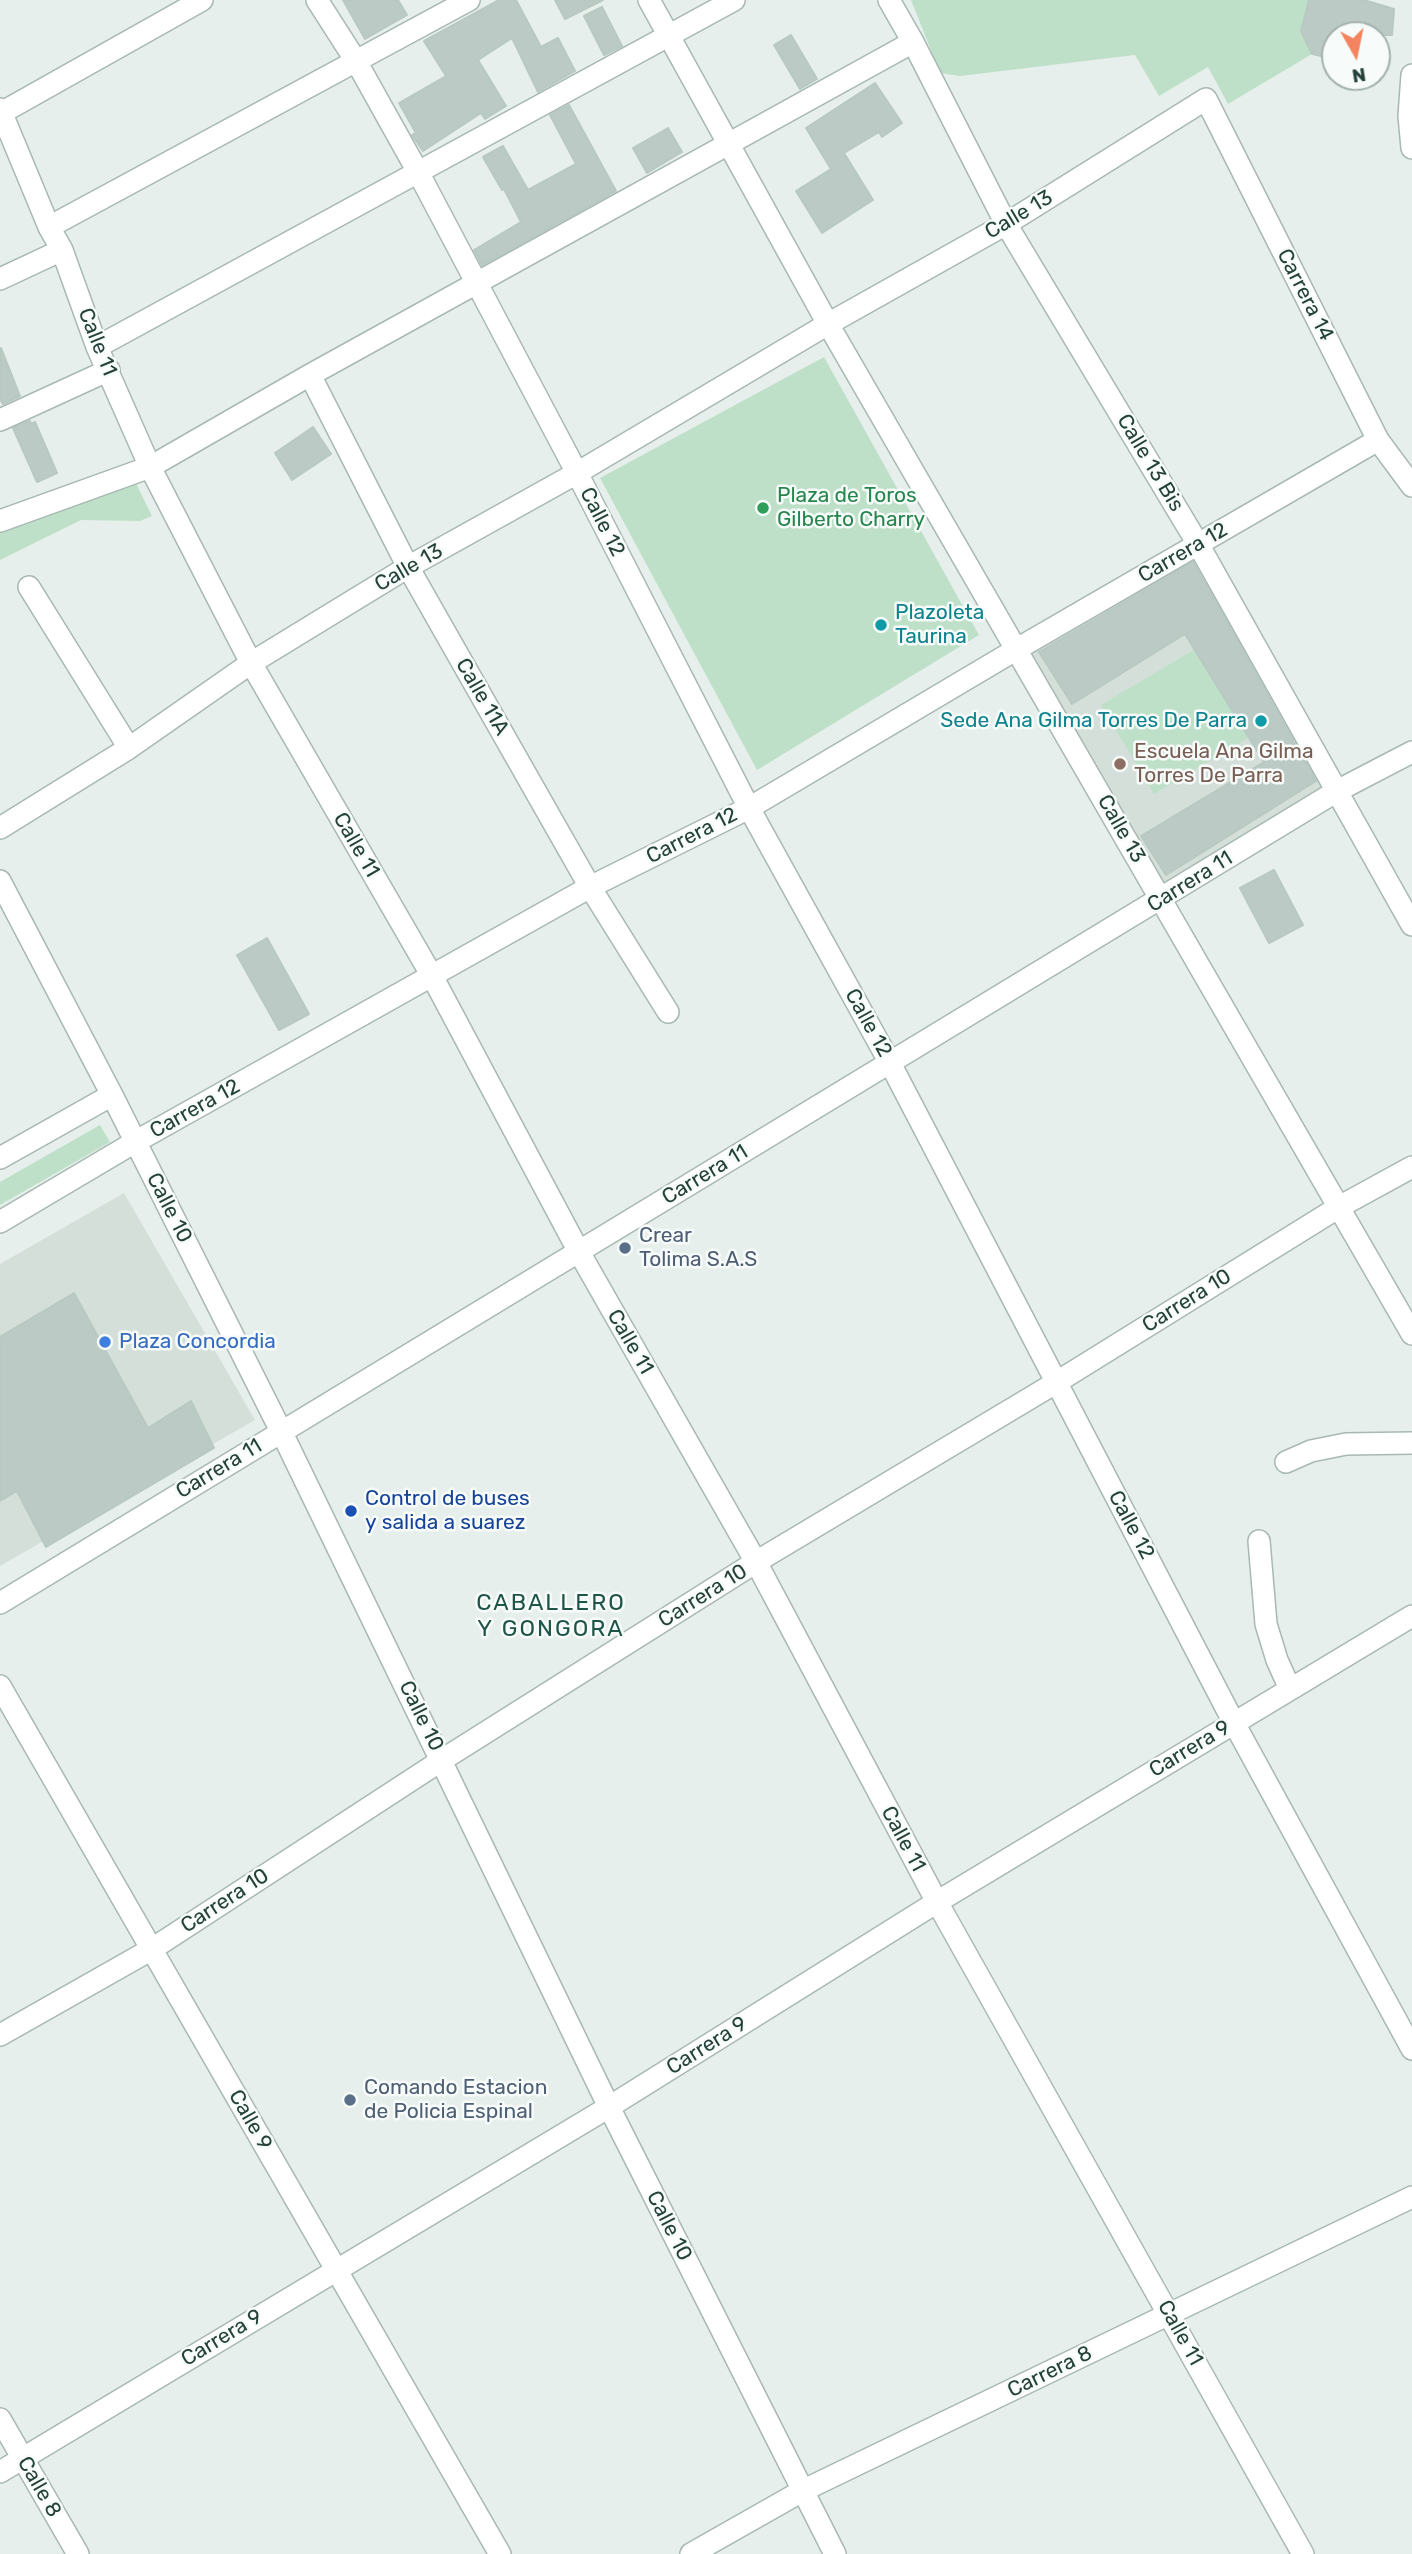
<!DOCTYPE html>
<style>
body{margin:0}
#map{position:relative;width:1412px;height:2554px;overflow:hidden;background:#e6efeb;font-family:Rubik,sans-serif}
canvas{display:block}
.north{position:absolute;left:1321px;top:21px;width:70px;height:70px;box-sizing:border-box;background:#f7fbf9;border:2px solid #a3b1ad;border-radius:50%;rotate:171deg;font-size:19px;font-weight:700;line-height:28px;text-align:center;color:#24423a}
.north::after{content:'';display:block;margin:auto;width:24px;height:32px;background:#f4845f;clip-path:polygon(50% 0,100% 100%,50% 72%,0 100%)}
</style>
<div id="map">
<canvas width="1412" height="2554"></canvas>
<div class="north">N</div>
</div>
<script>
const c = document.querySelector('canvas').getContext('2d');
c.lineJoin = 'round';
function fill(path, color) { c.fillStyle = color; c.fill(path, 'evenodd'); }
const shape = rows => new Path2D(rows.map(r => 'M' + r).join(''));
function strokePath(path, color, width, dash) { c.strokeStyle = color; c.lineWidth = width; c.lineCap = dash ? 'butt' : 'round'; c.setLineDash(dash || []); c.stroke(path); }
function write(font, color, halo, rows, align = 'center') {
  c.font = font + ' Rubik,sans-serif'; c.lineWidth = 5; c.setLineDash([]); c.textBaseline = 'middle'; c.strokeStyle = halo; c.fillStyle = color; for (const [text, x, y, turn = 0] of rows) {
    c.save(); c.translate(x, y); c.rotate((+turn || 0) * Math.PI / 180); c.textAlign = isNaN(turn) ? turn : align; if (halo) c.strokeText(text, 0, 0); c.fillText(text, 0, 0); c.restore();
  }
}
fill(shape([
 [1195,551,1326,788,1163,892,1025,650],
 [124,1193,255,1420,0,1566,0,1264]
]), '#d4dfda');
fill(shape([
 [911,0,1309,0,1301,31,1312,54,1228,104,1208,67,1159,96,1135,55,960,76,940,73],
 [824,357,979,635,757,770,600,478],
 [132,475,152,516,140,521,81,520,0,560,0,526],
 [1195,649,1248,738,1154,794,1101,705],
 [100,1125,110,1142,0,1205,0,1182]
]), '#bfe0c8');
const building = shape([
 [343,0,398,0,407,15,365,39,343,0],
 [499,0,516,0,541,47,558,38,575,71,538,92,512,38,478,60,506,106,485,119,481,113,423,151,412,135,416,133,399,103,446,76,424,41,499,0],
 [555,0,603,0,565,19,555,0],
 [1309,0,1364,0,1394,9,1392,35,1335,35,1335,59,1312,54,1301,31,1309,0],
 [602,7,622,46,604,55,584,16,602,7],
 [791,35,817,79,800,89,774,45,791,35],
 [875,83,902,123,882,137,879,132,844,153,873,200,822,233,796,191,831,169,806,128,875,83],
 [569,105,616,191,482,265,474,250,521,222,504,189,502,190,483,157,503,146,528,190,576,164,550,115,569,105],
 [668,128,682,152,647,173,633,148,668,128],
 [1,348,20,396,3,404,0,399,1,348],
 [30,421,31,424,35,422,57,473,37,482,13,428,30,421],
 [313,427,331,454,292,480,275,453,313,427],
 [1193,562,1316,781,1166,875,1141,836,1264,762,1185,634,1072,704,1039,652,1193,562],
 [1274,870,1303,925,1269,943,1240,888,1274,870],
 [267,938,309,1014,279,1030,237,955,267,938],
 [74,1293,148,1428,191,1401,214,1448,46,1547,17,1491,0,1501,0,1337,74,1293]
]);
fill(building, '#bbcac4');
strokePath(building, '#b8c9c2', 2);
const minor = shape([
 [317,0,356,61,418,172,577,473,749,808,890,1063,1234,1723,1412,2049],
 [649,0,828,324,1412,1334],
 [889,0,913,42,1006,224,1198,544,1412,925],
 [0,109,49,227,62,250,97,347,150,467,251,663,432,976,579,1252,756,1562,937,1902,1303,2554],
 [1,113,202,0],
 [49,227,469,0],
 [0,279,62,250],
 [97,347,734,0],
 [310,375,408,567,590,887,668,1012],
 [0,420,109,370],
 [0,521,150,467,310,375,913,42],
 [29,587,129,748],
 [0,828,129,748,251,663,408,567,577,473,828,324,1006,224,1206,99,1378,440,1412,486],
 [0,881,112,1095,281,1431,609,2107,835,2554],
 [0,1158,112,1095],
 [0,1222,135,1142,590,887,749,808,1017,649,1378,440],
 [1286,1462,1311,1451,1346,1444,1412,1443],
 [1259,1541,1266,1624,1277,1660,1290,1689],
 [0,1603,1337,791,1412,752],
 [0,2035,152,1949,442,1760,756,1562,1057,1382,1339,1207,1412,1167],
 [0,2419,78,2554],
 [0,2472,609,2107,937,1902,1412,1616],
 [691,2554,802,2491,1412,2197]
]);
const tertiary = shape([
 [1412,75,1409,116,1412,148],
 [0,1686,500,2554]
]);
strokePath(minor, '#a8b8b2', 24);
strokePath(tertiary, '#a8b8b2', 24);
strokePath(minor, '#fff', 21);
strokePath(tertiary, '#fff', 21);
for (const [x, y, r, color] of [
 [763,508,7,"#2e9e5b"],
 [881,625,7,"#0f9aa8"],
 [1261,721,7,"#0f9aa8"],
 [1120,764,7,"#8d6e63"],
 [625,1248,7,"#5c6f8a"],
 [105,1342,7,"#3f7fe0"],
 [351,1511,7,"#1a4fb4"],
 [350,2100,7,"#5c6f8a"]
]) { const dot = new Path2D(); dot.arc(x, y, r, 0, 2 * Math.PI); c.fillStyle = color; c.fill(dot); strokePath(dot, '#f7fbf9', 2.5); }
write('21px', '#24423a', '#f7fbf9', [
 ["Calle 13",1019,215,-31],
 ["Carrera 14",1305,295,63],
 ["Calle 11",97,342,68],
 ["Calle 13 Bis",1150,463,59],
 ["Calle 12",602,522,63],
 ["Carrera 12",1183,553,-30],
 ["Calle 13",409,568,-30],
 ["Calle 11A",482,697,60],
 ["Calle 13",1121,829,60],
 ["Carrera 12",692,836,-27],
 ["Calle 11",356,845,60],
 ["Carrera 11",1190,882,-32],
 ["Calle 12",868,1023,61],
 ["Carrera 12",195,1109,-29],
 ["Carrera 11",705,1175,-31],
 ["Calle 10",169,1208,63],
 ["Carrera 10",1187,1301,-32],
 ["Calle 11",630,1342,60],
 ["Carrera 11",219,1469,-31],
 ["Calle 12",1131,1525,62],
 ["Carrera 10",703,1596,-32],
 ["Calle 10",421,1716,64],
 ["Carrera 9",1190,1749,-31],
 ["Calle 11",903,1839,62],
 ["Carrera 10",225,1901,-33],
 ["Carrera 9",707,2046,-32],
 ["Calle 9",250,2120,60],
 ["Calle 10",669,2226,63],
 ["Calle 11",1180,2333,61],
 ["Carrera 9",222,2338,-31],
 ["Carrera 8",1050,2372,-26],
 ["Calle 8",39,2487,60]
]);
write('21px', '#27864d', '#f7fbf9', [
 ["Plaza de Toros",777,496],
 ["Gilberto Charry",777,520]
], 'left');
write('21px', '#0d838f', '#f7fbf9', [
 ["Plazoleta",895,613],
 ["Taurina",895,637],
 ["Sede Ana Gilma Torres De Parra",1247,721,"right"]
], 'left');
write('21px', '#785e54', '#f7fbf9', [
 ["Escuela Ana Gilma",1134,752],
 ["Torres De Parra",1134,776]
], 'left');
write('21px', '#4e5e75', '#f7fbf9', [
 ["Crear",639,1236],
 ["Tolima S.A.S",639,1260],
 ["Comando Estacion",364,2088],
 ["de Policia Espinal",364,2112]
], 'left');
write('21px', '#366cbe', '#f7fbf9', [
 ["Plaza Concordia",119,1342]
], 'left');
write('21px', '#164399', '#f7fbf9', [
 ["Control de buses",365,1499],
 ["y salida a suarez",365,1523]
], 'left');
c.letterSpacing = '2px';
write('23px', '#1f5548', '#f7fbf9', [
 ["CABALLERO",551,1603],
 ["Y GONGORA",551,1629]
]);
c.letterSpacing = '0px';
</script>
